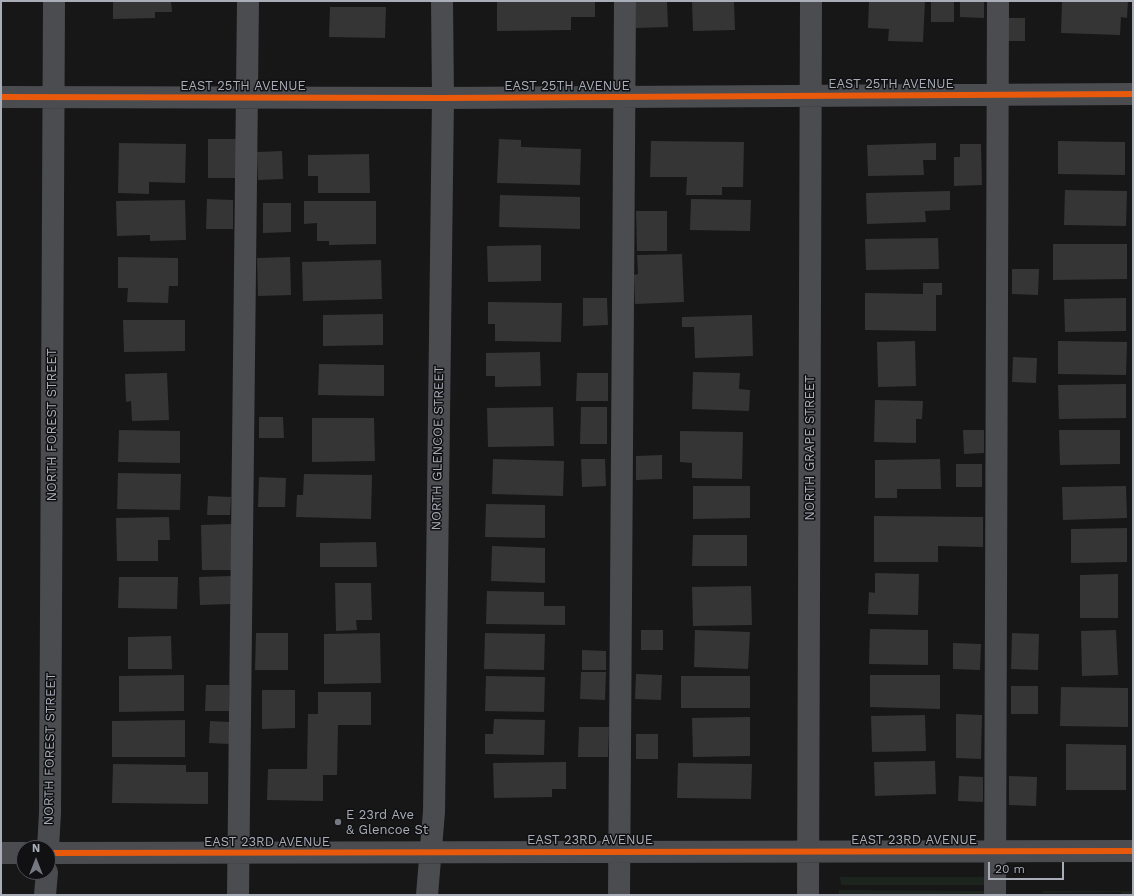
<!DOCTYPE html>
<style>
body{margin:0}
#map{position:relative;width:1134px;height:896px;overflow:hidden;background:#171717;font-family:"Work Sans",sans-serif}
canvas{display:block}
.frame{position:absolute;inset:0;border:2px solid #a8adb8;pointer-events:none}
.north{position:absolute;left:16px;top:840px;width:40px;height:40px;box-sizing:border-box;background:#111113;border:1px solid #4d4f55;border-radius:50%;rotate:0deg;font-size:11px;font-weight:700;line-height:16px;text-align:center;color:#a8adb8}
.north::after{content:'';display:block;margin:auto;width:14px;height:18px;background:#757880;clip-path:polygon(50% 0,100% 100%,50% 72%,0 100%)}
.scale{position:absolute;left:988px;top:862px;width:76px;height:18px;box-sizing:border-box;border:2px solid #a8adb8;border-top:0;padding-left:5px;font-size:12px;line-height:14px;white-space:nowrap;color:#a8adb8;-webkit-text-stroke:3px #111113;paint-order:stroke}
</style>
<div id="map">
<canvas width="1134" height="896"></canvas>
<div class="frame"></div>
<div class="north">N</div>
<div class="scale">20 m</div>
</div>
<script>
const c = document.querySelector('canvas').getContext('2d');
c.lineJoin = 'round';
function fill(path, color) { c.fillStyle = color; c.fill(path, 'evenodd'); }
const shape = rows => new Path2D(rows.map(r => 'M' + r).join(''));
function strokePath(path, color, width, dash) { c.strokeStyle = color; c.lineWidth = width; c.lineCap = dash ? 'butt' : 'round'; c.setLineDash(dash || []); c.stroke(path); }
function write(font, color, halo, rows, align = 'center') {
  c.font = font + ' "Work Sans",sans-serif'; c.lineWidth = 3; c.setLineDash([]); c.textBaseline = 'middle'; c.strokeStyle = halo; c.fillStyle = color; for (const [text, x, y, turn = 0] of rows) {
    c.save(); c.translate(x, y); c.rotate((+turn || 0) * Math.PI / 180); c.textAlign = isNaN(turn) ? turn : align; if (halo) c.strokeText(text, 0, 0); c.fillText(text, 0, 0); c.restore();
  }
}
fill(shape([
 [840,877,982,877,986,879,985,885,841,885],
 [839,890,986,891,984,895,839,895],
 [1042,891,1133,891,1133,895,1121,895,1121,892,1042,893]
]), '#1d241e');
fill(shape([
 [113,1,171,1,172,12,155,12,155,18,113,19],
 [497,1,595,1,595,17,571,17,571,30,497,31],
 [636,1,667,1,668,27,636,28],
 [692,1,734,1,735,30,693,31],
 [869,1,925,1,923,42,888,41,889,29,868,28],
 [960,1,984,1,984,18,960,17],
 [1062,1,1128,1,1127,18,1121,17,1120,35,1061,33],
 [931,2,954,2,954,22,931,22],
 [330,7,386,7,385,38,329,37],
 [1007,18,1025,18,1025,41,1007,41],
 [208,139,236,139,236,178,208,178],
 [499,139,521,140,521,147,581,149,580,185,497,183],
 [651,141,744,142,743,187,722,187,722,195,686,195,687,177,650,177],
 [1058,141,1125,142,1125,175,1058,174],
 [119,143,186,144,185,183,149,182,149,194,118,193],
 [936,143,936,160,923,160,924,175,868,176,867,145],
 [960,144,981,144,982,185,954,186,954,157,960,157],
 [282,151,283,179,258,180,257,152],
 [369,154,370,193,318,193,318,176,308,176,308,155],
 [1065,190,1127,191,1126,226,1064,225],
 [950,191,950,210,925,211,926,222,867,224,866,193],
 [500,195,580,197,580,229,499,227],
 [207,199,233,200,233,229,206,229],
 [691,199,751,200,750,231,690,230],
 [185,200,186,240,150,241,150,235,117,236,116,201],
 [304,201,376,201,376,244,329,245,329,241,317,241,317,223,304,224],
 [263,203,291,203,291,232,263,233],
 [636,211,667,211,667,251,637,251],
 [938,238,939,269,866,270,865,239],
 [1053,244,1127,244,1127,279,1053,280],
 [541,245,541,281,488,282,487,246],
 [682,254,684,302,635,304,634,275,638,274,637,255],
 [118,257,178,258,178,286,169,286,168,303,127,302,128,288,118,288],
 [290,257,291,295,258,296,257,258],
 [381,260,382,299,303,301,302,262],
 [1012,269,1039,269,1038,295,1012,294],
 [923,283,942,283,942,295,936,295,936,331,865,330,865,293,923,294],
 [583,298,607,298,608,325,583,326],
 [1126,298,1126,331,1065,332,1064,299],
 [488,302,562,303,561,342,495,341,495,324,488,324],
 [383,314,383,345,323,346,323,315],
 [752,315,753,356,695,358,694,327,682,327,682,317],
 [123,320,185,320,185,351,124,352],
 [915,341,916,386,878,387,877,342],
 [1058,341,1127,342,1126,375,1058,374],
 [540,352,541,386,495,387,495,376,486,376,486,353],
 [1013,357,1037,358,1036,383,1012,382],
 [319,364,384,365,384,396,318,395],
 [693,372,740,373,739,389,750,390,749,411,692,409],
 [167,373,169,420,132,421,131,401,126,402,125,374],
 [577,373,608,373,608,401,576,401],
 [1126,384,1126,418,1059,419,1058,385],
 [875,400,923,401,922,419,916,419,916,443,874,442],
 [553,407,554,446,488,447,487,408],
 [581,407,607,407,607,444,580,444],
 [259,417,283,417,284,438,259,438],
 [312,418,374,418,375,461,312,462],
 [119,430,180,431,180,463,118,462],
 [963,430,984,430,984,453,964,454],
 [1059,430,1120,430,1120,464,1060,465],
 [680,431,743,432,742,479,692,478,692,463,680,462],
 [662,455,662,479,636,480,636,456],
 [493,459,564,461,563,496,492,494],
 [581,459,605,459,606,486,582,487],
 [940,459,941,489,897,489,897,498,875,498,875,460],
 [956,464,982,464,982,487,956,487],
 [118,473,181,474,180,510,117,509],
 [304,474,372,475,371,519,296,517,297,495,303,495],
 [259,477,286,478,285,507,258,507],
 [693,486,750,486,750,518,693,519],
 [1126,486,1127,518,1063,520,1062,487],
 [208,496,231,497,230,515,207,515],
 [486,504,545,505,545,538,485,537],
 [874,516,983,517,983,547,938,546,938,562,874,562],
 [169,517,170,540,158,540,158,561,117,561,116,518],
 [232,524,233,570,202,570,201,525],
 [1127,528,1127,562,1071,563,1071,529],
 [693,535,747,535,747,566,692,566],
 [376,542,377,567,320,567,320,543],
 [492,546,545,548,545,583,491,581],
 [875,573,919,574,918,615,868,614,869,592,875,593],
 [1118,574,1118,618,1080,618,1080,575],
 [232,576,232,604,200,605,199,577],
 [119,577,178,577,177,609,118,608],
 [335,583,371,583,372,620,356,620,357,630,336,631],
 [751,586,752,625,693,626,692,587],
 [487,591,544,592,544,606,565,606,565,625,486,624],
 [870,629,928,630,928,665,869,664],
 [641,630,663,630,663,650,641,650],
 [695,630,750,632,748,669,694,667],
 [1116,630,1118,675,1082,676,1081,631],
 [256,633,288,633,288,670,255,670],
 [380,633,381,683,324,684,324,634],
 [485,633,545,634,544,670,484,669],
 [1012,633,1039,634,1038,670,1011,669],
 [171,636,172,669,128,669,128,637],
 [953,643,981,644,980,670,953,669],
 [582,650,606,651,606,670,582,670],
 [581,672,606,672,605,700,580,699],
 [636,674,662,675,661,700,635,699],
 [184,675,184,711,119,712,119,676],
 [870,675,940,675,940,709,870,707],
 [486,676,545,677,544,712,485,711],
 [681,676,750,676,750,708,681,708],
 [206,685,229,685,229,711,205,711],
 [1011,686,1038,686,1038,714,1011,714],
 [1061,687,1128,688,1128,727,1060,726],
 [262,690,295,690,295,728,262,729],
 [318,692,371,692,371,725,338,725,337,775,323,775,323,801,267,800,268,769,307,769,308,714,318,714],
 [956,714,982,715,981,759,956,758],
 [925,715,926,751,872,752,871,716],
 [750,717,750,756,693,757,692,718],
 [494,719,545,720,544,755,485,754,485,734,493,734],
 [185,720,185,757,112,757,112,721],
 [210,721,230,722,229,744,209,743],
 [579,727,609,727,608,757,578,757],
 [636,734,658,734,658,759,636,759],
 [1066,744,1126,745,1126,790,1066,790],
 [935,761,936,794,875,796,874,762],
 [566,762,566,789,552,789,552,797,494,798,493,763],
 [678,763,752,764,751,799,677,798],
 [113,764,186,765,186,772,208,772,208,804,112,803],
 [959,776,983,777,983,802,958,801],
 [1009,776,1037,777,1036,806,1009,805]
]), '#353536');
strokePath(shape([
 [1,97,443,98,1133,94],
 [48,848,50,813,54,1],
 [1,853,24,853],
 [48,853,1133,851],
 [45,895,47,872],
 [238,895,248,1],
 [427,895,434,812,443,98,442,1],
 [619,895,625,1],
 [808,895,811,1],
 [995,895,998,1]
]), '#4b4c50', 22);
strokePath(shape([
 [1,97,443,98,1133,94],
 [48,853,1133,851]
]), '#e8590c', 6);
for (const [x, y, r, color] of [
 [338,822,4,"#757880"]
]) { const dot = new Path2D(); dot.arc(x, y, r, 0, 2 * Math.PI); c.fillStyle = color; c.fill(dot); strokePath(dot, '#111113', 1.5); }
write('13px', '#a8adb8', '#111113', [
 ["EAST 25TH AVENUE",891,84],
 ["EAST 25TH AVENUE",243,86],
 ["EAST 25TH AVENUE",567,86],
 ["NORTH FOREST STREET",52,425,-90],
 ["NORTH GLENCOE STREET",438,448,-89],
 ["NORTH GRAPE STREET",810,448,-90],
 ["NORTH FOREST STREET",50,749,-89],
 ["EAST 23RD AVENUE",590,840],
 ["EAST 23RD AVENUE",914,840],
 ["EAST 23RD AVENUE",267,842]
]);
write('13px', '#a8adb8', '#111113', [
 ["E 23rd Ave",346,815],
 ["& Glencoe St",346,830]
], 'left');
</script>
